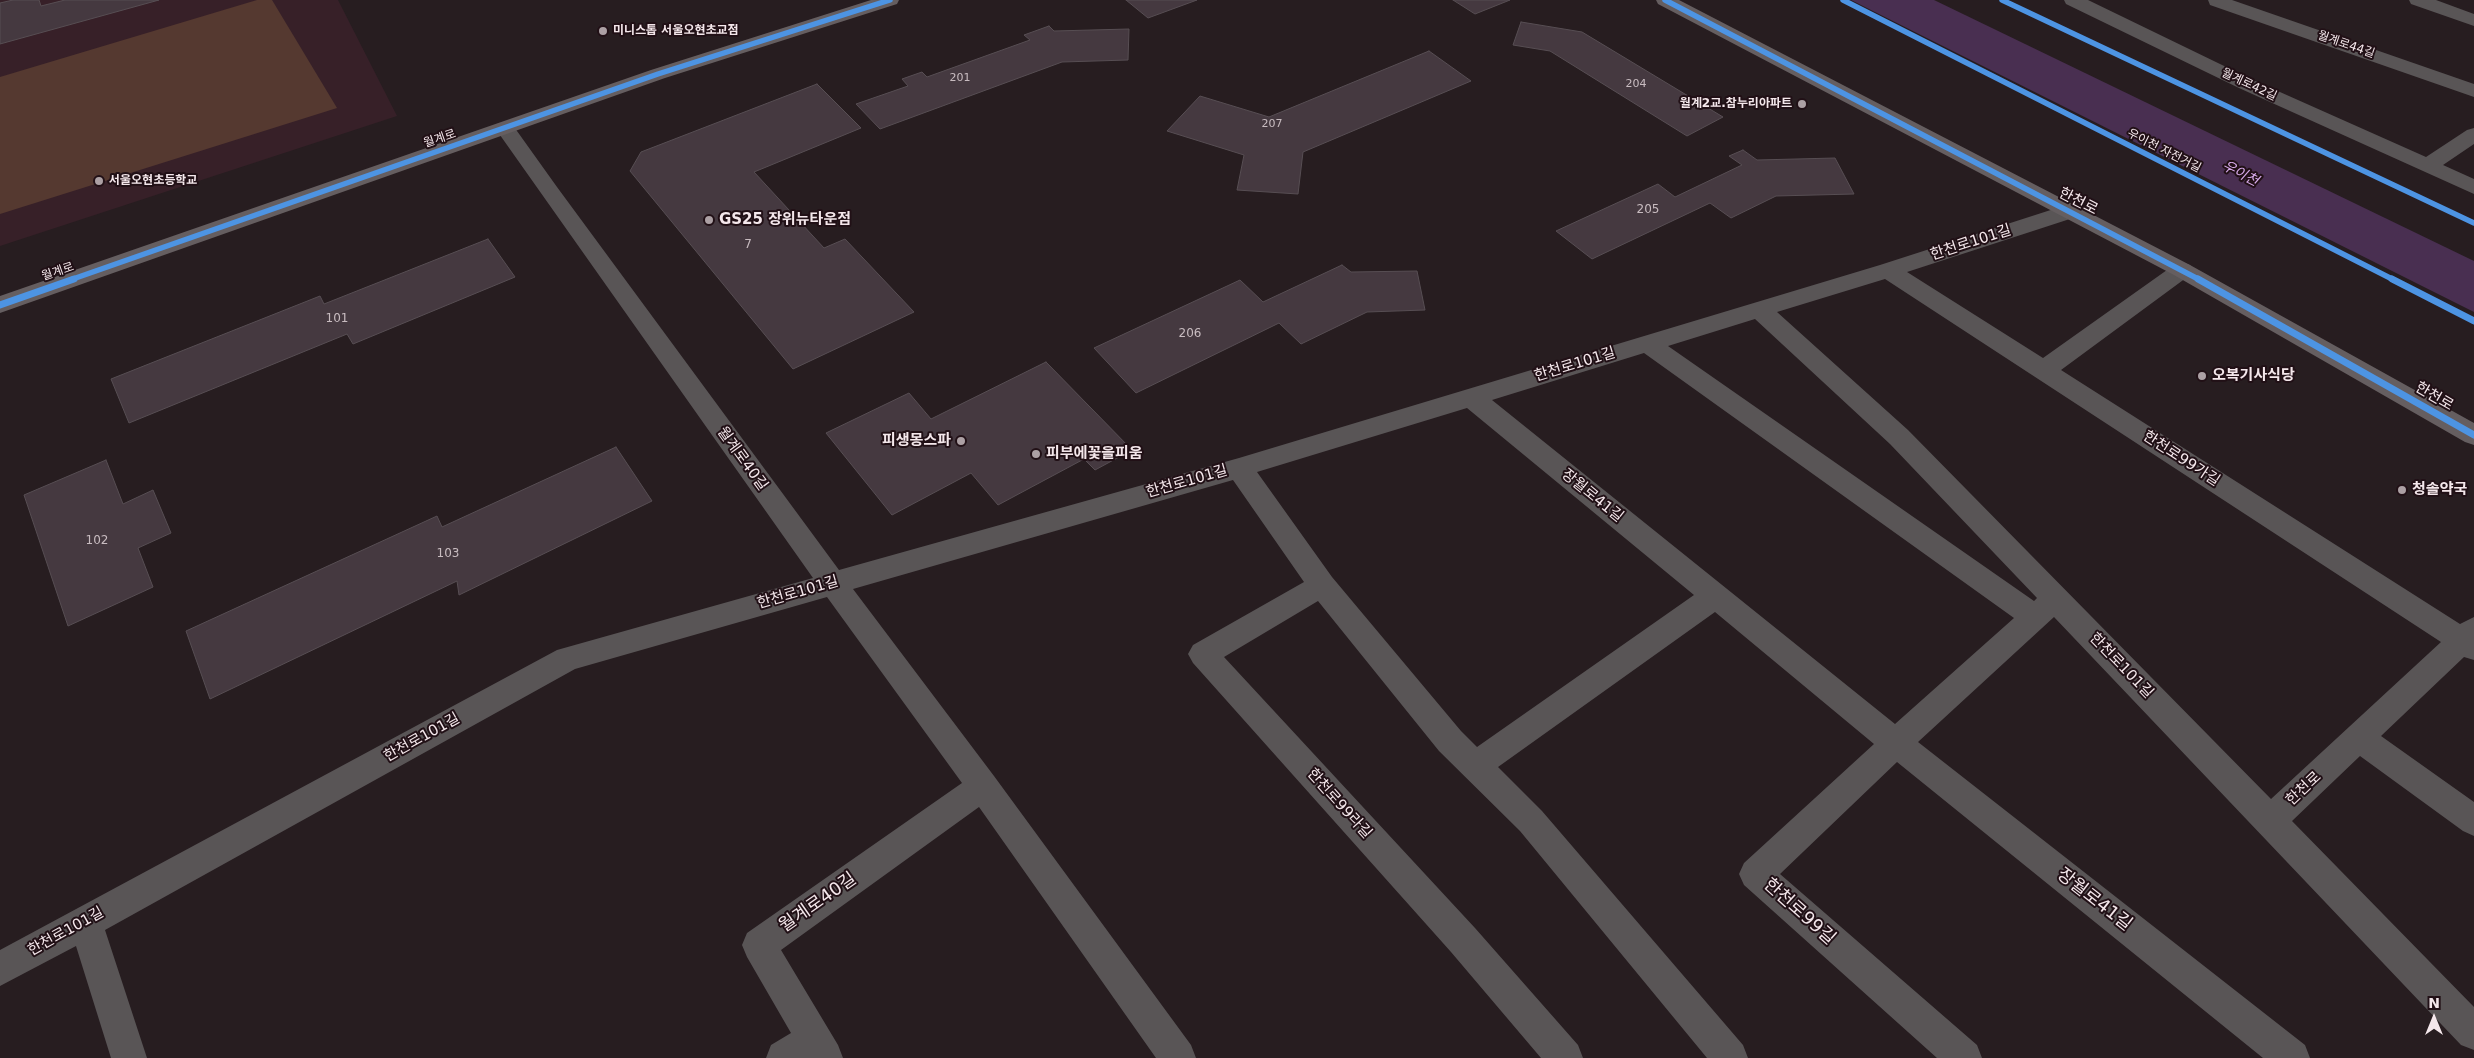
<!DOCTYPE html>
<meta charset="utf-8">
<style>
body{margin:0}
#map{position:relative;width:2474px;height:1058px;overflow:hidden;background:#271d20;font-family:"DejaVu Sans",sans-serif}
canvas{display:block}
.north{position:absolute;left:2409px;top:993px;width:50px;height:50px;-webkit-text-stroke:4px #211016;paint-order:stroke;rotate:0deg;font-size:14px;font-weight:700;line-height:20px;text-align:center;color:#f4e7eb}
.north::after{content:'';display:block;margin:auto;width:18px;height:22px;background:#f4e7eb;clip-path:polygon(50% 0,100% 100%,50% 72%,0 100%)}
</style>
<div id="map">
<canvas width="2474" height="1058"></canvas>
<div class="north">N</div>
</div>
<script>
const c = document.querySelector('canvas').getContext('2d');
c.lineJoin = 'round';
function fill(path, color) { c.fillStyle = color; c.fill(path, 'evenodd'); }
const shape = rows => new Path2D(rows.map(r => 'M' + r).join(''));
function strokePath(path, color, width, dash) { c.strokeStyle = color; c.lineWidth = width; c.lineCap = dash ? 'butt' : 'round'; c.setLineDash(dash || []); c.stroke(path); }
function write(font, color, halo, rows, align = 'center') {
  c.font = font + ' "DejaVu Sans","Noto Sans KR",sans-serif'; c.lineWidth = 4; c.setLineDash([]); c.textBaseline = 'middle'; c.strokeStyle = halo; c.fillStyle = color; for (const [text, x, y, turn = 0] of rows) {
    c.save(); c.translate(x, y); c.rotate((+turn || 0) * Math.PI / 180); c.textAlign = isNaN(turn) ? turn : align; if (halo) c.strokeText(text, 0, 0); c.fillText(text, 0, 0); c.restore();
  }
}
fill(shape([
 [0,0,338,0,397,116,0,246]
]), '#372028');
fill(shape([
 [257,0,272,0,337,108,0,214,0,77]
]), '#553930');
fill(shape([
 [1851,0,1934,0,2474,261,2474,312]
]), '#492f51');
const building = shape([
 [13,0,39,0,41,6,65,0,159,0,0,44,0,3,13,0],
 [1126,0,1197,0,1148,18,1126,0],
 [1453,0,1510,0,1475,14,1453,0],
 [1521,22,1582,32,1723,117,1687,136,1550,51,1513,45,1521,22],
 [1049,26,1054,31,1129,29,1128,60,1062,62,880,129,856,104,908,86,902,79,922,72,927,77,1030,40,1024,35,1049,26],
 [1429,51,1471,81,1303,152,1298,194,1237,190,1244,155,1167,131,1200,96,1269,117,1429,51],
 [817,84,861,128,754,172,824,248,845,239,914,312,793,369,630,171,641,152,817,84],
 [1743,150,1757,160,1835,158,1854,194,1776,196,1731,218,1710,203,1592,259,1556,231,1658,184,1675,197,1742,165,1729,156,1743,150],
 [488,239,515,277,353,344,347,334,129,423,111,379,320,296,324,304,488,239],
 [1342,265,1351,272,1417,271,1425,310,1367,312,1301,344,1279,323,1136,393,1094,348,1240,280,1263,302,1342,265],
 [1046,362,1132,450,1095,470,1084,459,998,505,971,473,892,515,826,433,909,393,931,419,1046,362],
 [616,447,652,501,459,595,457,581,210,699,186,631,437,516,442,527,616,447],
 [106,460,123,504,153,490,171,533,138,548,153,587,68,626,24,495,106,460]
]);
fill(building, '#453940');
strokePath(building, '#574e53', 1);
fill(shape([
 [2064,0,2088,0,2253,80,2426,157,2467,130,2474,128,2474,144,2443,165,2474,179,2474,194,2239,88,2066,4,2064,0],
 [2208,0,2232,0,2474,84,2474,97,2210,5,2208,0],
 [2409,0,2436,0,2474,14,2474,26,2411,4,2409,0],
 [505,122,512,124,557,187,839,570,1239,458,1880,265,2060,207,2068,205,2076,207,2079,212,2076,217,1907,272,2043,358,2174,265,2182,262,2190,265,2194,270,2190,275,2061,370,2460,624,2474,617,2474,660,2464,657,2381,736,2474,802,2474,836,2463,831,2360,756,2292,821,2474,1007,2474,1050,2461,1045,2054,617,1918,742,2305,1045,2310,1058,2263,1058,1897,762,1780,874,1977,1045,1982,1058,1937,1058,1744,885,1739,874,1744,863,1874,744,1715,612,1498,767,1542,811,1743,1045,1748,1058,1707,1058,1520,831,1439,751,1318,601,1224,657,1475,928,1578,1045,1583,1058,1541,1058,1451,952,1193,663,1188,654,1193,645,1304,582,1233,480,853,589,994,776,1191,1045,1196,1058,1156,1058,979,807,781,950,838,1045,843,1058,766,1058,771,1045,791,1033,747,957,742,945,747,933,962,783,827,597,575,669,105,930,147,1058,111,1058,76,946,0,986,0,950,557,650,813,578,495,128,498,124,505,122],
 [1885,279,2441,642,2271,799,1908,430,1777,312,1885,279],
 [1755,319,1890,444,2037,598,2034,601,1668,346,1755,319],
 [1644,353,2014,618,1895,724,1492,400,1644,353],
 [1467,408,1694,595,1477,747,1461,731,1332,577,1257,472,1467,408]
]), '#595556');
fill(shape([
 [871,0,899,0,897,4,665,78,0,313,0,296,651,70,871,0],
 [1656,0,1679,0,2190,265,2474,423,2474,445,2465,442,2174,275,1658,4,1656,0]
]), '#655e60');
strokePath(shape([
 [1665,0,2200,280],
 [1843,0,2394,280],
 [2002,0,2474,223],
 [70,280,658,74,890,0]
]), '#4d94e3', 5.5);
strokePath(shape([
 [2198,279,2474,435],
 [2392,279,2474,321],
 [0,305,74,279]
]), '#4d94e3', 7);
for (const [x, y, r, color] of [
 [603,31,5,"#aca0a4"],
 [1802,104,5,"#aca0a4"],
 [99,181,5,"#aca0a4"],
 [709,220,5,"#aca0a4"],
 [2202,376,5,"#aca0a4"],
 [961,441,5,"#aca0a4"],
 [1036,454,5,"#aca0a4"],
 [2402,490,5,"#aca0a4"]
]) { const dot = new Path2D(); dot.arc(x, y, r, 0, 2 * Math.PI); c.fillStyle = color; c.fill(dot); strokePath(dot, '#211016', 2); }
write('11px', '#c8bcc0', null, [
 ["201",960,78],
 ["204",1636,84],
 ["207",1272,124]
]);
write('bold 12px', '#f4e7eb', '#211016', [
 ["미니스톱 서울오현초교점",613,31],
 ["월계2교.참누리아파트",1792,104,"right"],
 ["서울오현초등학교",109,181]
], 'left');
write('12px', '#f4e7eb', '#211016', [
 ["월계로44길",2346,45,19],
 ["월계로42길",2249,85,25],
 ["월계로",440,139,-19],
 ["우이천 자전거길",2164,151,27],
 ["월계로",58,272,-19]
]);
write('12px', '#c8bcc0', null, [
 ["205",1648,210],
 ["7",748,245],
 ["101",337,319],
 ["206",1190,334],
 ["102",97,541],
 ["103",448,554]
]);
write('italic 14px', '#d7aaea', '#211016', [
 ["우이천",2240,174,27]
]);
write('15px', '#f4e7eb', '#211016', [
 ["한천로",2078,202,27],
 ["한천로101길",1971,243,-18],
 ["한천로101길",1575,365,-17],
 ["한천로",2434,397,30],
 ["월계로40길",742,459,54],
 ["한천로99가길",2181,459,33],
 ["한천로101길",1187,482,-16],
 ["장월로41길",1592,496,39],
 ["한천로101길",798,593,-16],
 ["한천로101길",2121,666,46],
 ["한천로101길",422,738,-29],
 ["한천로",2304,789,-43],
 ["한천로99라길",1339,804,48],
 ["한천로101길",66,932,-29]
]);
write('bold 15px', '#f4e7eb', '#211016', [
 ["GS25 장위뉴타운점",719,220],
 ["오복기사식당",2212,376],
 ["피생몽스파",951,441,"right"],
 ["피부에꽃을피움",1046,454],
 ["청솔약국",2412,490]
], 'left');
write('18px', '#f4e7eb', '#211016', [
 ["장월로41길",2094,900,38],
 ["월계로40길",818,903,-35],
 ["한천로99길",1799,912,42]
]);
</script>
